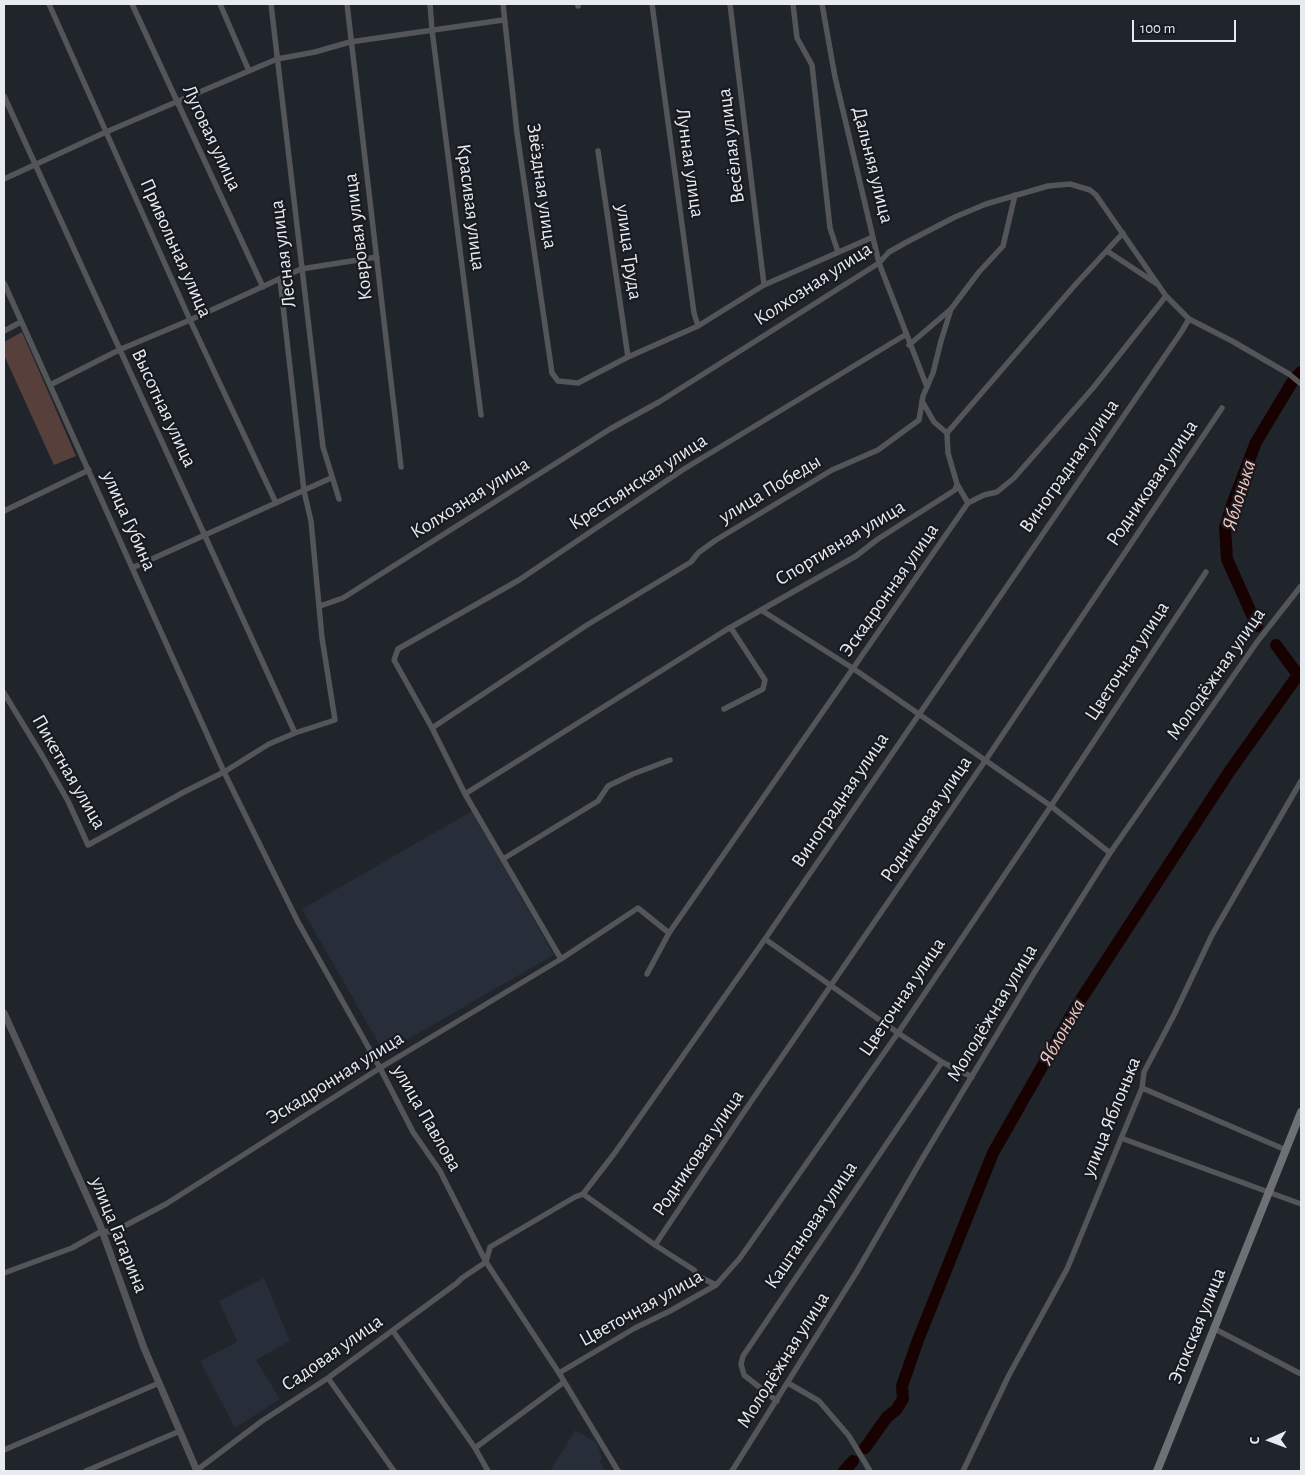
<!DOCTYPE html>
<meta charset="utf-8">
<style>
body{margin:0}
#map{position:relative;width:1305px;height:1475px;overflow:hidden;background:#20242b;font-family:"Alegreya Sans",sans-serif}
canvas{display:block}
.frame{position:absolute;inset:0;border:5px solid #e7eaee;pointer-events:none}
.north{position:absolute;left:1245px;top:1415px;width:50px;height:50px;-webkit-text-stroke:4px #171b21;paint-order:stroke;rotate:268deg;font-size:14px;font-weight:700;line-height:20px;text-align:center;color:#e7eaee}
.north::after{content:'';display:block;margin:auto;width:18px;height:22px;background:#e7eaee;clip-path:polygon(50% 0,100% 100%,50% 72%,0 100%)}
.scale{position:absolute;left:1132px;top:20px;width:104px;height:22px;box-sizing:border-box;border:2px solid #e7eaee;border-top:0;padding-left:6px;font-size:15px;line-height:18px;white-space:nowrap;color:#e7eaee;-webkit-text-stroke:4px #171b21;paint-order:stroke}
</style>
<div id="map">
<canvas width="1305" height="1475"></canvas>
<div class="frame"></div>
<div class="north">С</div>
<div class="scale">100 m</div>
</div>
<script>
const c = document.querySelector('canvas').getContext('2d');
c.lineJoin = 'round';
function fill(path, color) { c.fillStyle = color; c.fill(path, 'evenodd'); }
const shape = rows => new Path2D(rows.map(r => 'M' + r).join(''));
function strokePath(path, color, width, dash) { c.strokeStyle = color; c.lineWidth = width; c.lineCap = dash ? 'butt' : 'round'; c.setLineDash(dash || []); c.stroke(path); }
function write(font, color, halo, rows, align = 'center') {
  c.font = font + ' "Alegreya Sans",sans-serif'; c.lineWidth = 4.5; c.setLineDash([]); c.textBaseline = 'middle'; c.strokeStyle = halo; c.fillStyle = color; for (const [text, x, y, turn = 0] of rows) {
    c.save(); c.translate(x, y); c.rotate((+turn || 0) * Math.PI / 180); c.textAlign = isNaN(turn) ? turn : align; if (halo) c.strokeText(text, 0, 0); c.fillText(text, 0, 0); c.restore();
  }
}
fill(shape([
 [472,811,554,955,384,1053,302,909],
 [264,1278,290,1341,256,1360,280,1399,235,1428,200,1361,237,1342,219,1301],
 [575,1430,597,1443,602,1457,600,1462,605,1471,550,1471]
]), '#272d39');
fill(shape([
 [22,332,76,456,54,465,4,355,4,342]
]), '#57403c');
strokePath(shape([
 [1257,626,1227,559,1225,528,1232,505,1256,442,1294,379,1301,372],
 [865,1448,887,1417,896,1410,903,1399,902,1386,918,1340,993,1153,1076,1007,1229,772,1298,675,1276,645],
 [844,1471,853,1461]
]), '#180201', 12);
strokePath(shape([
 [49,4,190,320,276,503],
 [132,4,263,287],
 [220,4,249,71],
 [271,4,323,447,339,499],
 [347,4,401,467],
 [430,4,432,30,481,415],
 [503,4,517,133,552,373,558,381,578,383,628,357,698,326,764,285,873,237],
 [578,4,578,6],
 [652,4,694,313,698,326],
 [730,4,764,285],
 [793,4,797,38,812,65,830,228,838,252],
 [822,4,835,77,879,263,927,387],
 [4,96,295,733],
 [598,151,628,357],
 [4,179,106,132,277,59,315,52,350,42,503,20],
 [1107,251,1157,284],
 [4,283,224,772,298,922,380,1068,413,1132,440,1171,486,1262,559,1373,618,1471],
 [4,331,21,322],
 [909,345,951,309],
 [50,385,119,350,190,320,301,269,377,257],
 [922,401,934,422,947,433],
 [957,484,968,503],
 [4,511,89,470],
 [132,568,331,478],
 [320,606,343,598,610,429,659,402,743,349,879,263,889,252,905,243,955,217,986,204,1048,186,1070,184,1090,190,1096,195,1166,296,1189,319,1232,341,1289,374,1301,384],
 [761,610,854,669,1051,806,1110,853],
 [4,693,43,757,68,801,88,845,184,792,224,772,269,744,295,733,335,720,322,638,311,521,304,491,280,279],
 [724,709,763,689,765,680,731,628],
 [432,728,587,625,691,562,698,553,716,540,832,470,878,450,919,420,923,396,933,373,941,341,951,309,979,272,1003,246,1015,195],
 [465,794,726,630,856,556,878,539,955,490,957,484,948,453,947,433,1075,285,1123,233],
 [503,859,598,801,608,786,633,774,670,760],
 [765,939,898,1033,942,1062,972,1077],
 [561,959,465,794,432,728,394,660,398,649,519,580,684,469,905,335],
 [647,974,669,933],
 [1142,1088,1286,1150],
 [1121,1138,1301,1204],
 [583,1194,655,1245,694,1270,698,1276,716,1285],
 [655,1245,746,1109,985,761,1222,408],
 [4,1273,72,1248,102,1231,113,1232,166,1204,380,1068,561,959,638,908,669,933,968,503,984,495,997,492,1014,478,1093,388,1166,296],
 [1213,1328,1301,1374],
 [393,1331,475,1448,488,1471],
 [559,1373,635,1328,670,1311,716,1285,740,1258,898,1033,1051,806,1206,572],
 [328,1378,394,1471],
 [788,1383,819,1401,849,1436,870,1471],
 [777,1401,744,1375,741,1364,743,1356,942,1062],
 [475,1448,564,1382],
 [4,1450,159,1383],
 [197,1470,262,1421,328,1378,457,1283,462,1278,486,1262,490,1247,575,1197,583,1194,614,1154,765,939,1182,331,1189,319],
 [86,1471,180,1431],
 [732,1471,856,1273,922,1159,1034,973,1110,853,1257,642,1301,586],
 [963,1471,1009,1375,1067,1269,1142,1088,1144,1072,1174,1015,1212,935,1301,781]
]), '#535558', 5.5);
strokePath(shape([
 [4,1013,100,1225,144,1348,197,1471]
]), '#535558', 7);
strokePath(shape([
 [1157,1471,1301,1112]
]), '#6d7075', 8);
write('20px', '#e7eaee', '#171b21', [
 ["Луговая улица",212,138,65],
 ["Весёлая улица",731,146,-97],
 ["Лунная улица",690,163,82],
 ["Дальняя улица",873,165,76],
 ["Звёздная улица",542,186,82],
 ["Красивая улица",471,207,83],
 ["Ковровая улица",358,237,-97],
 ["Привольная улица",176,248,66],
 ["улица Труда",629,252,82],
 ["Лесная улица",283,254,-97],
 ["Колхозная улица",813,284,-33],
 ["Высотная улица",164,408,65],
 ["Виноградная улица",1069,466,-55],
 ["Крестьянская улица",638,482,-33],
 ["Родниковая улица",1152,483,-56],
 ["улица Победы",770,489,-31],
 ["Колхозная улица",470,498,-32],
 ["улица Губина",129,521,66],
 ["Спортивная улица",840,543,-31],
 ["Эскадронная улица",889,590,-55],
 ["Цветочная улица",1127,661,-57],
 ["Молодёжная улица",1216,674,-55],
 ["Пикетная улица",69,772,60],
 ["Виноградная улица",840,800,-56],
 ["Родниковая улица",926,819,-56],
 ["Цветочная улица",902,997,-56],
 ["Молодёжная улица",992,1013,-59],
 ["Эскадронная улица",335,1078,-32],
 ["улица Яблонька",1111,1117,-68],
 ["улица Павлова",427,1118,60],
 ["Родниковая улица",698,1153,-56],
 ["Каштановая улица",811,1225,-56],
 ["улица Гагарина",119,1235,68],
 ["Цветочная улица",641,1308,-29],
 ["Этокская улица",1197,1326,-68],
 ["Садовая улица",332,1353,-35],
 ["Молодёжная улица",783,1360,-58]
]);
write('italic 21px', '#f7c4bb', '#171b21', [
 ["Яблонька",1239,495,-73],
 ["Яблонька",1062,1032,-60]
]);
</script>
